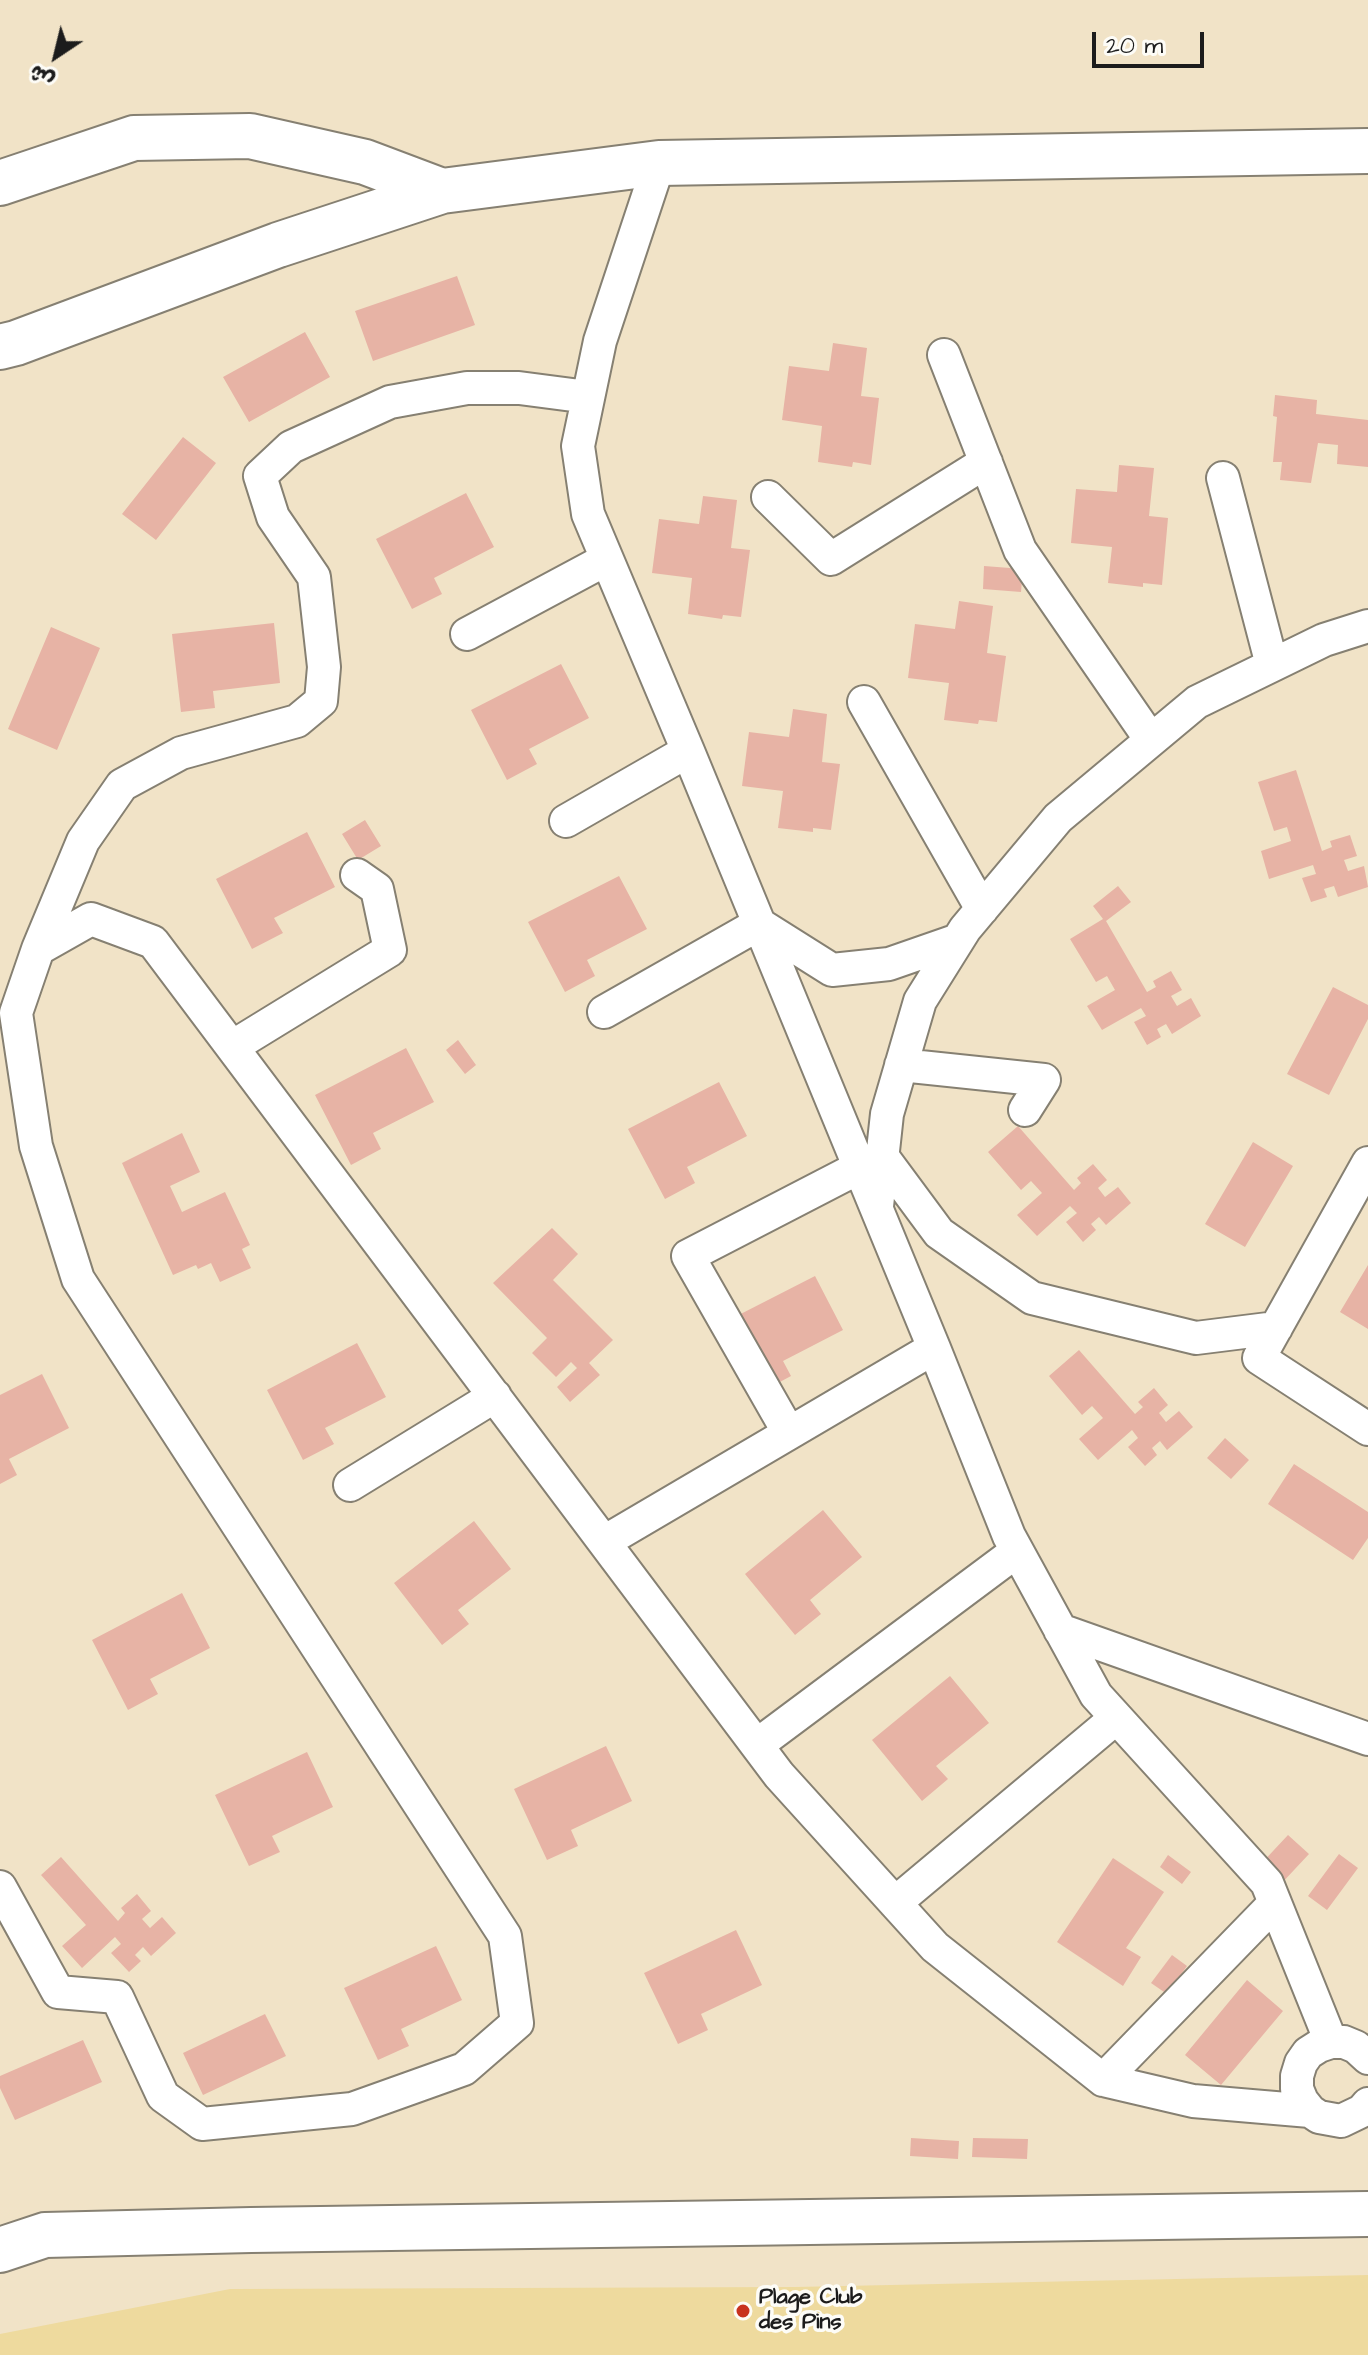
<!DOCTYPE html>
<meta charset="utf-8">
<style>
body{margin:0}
#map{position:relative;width:1368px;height:2355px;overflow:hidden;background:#f1e3c7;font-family:"Architects Daughter","Playpen Sans Arabic",sans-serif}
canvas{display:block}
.north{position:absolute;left:16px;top:16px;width:80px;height:80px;-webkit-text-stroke:6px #fdfcf7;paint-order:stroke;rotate:215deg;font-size:22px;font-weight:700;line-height:32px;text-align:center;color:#1c1c1c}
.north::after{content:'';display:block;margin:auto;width:28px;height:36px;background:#1c1c1c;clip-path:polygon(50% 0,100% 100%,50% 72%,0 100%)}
.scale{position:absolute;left:1092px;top:32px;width:112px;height:36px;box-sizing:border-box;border:4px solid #1c1c1c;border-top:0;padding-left:10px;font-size:24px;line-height:28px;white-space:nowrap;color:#1c1c1c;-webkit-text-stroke:6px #fdfcf7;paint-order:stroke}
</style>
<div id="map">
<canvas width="1368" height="2355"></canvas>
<div class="north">ش</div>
<div class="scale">20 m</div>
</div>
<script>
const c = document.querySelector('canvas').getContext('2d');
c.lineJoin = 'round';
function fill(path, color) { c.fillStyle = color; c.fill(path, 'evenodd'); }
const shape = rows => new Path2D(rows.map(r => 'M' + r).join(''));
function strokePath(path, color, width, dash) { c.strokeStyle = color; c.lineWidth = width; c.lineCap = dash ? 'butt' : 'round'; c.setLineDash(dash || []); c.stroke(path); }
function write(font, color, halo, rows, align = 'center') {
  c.font = font + ' "Architects Daughter",sans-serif'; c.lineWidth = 7; c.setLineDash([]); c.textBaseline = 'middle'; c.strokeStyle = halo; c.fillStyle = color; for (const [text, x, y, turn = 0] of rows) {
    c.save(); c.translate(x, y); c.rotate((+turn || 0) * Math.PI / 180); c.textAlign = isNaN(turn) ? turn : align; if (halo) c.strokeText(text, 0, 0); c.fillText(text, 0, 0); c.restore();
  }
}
fill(shape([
 [1368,2275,1368,2355,0,2355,0,2334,230,2289,795,2287]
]), '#eeda9e');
fill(shape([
 [457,276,475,325,373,361,355,311],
 [305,332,330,377,249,422,223,377],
 [833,343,867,348,861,396,879,398,871,465,853,462,852,467,818,462,822,426,782,420,789,366,829,371],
 [1275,395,1317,400,1316,414,1368,420,1368,467,1337,464,1338,445,1318,443,1311,483,1280,480,1282,462,1273,462,1277,417,1273,416],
 [183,437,216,463,156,540,122,514],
 [1119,465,1154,468,1149,516,1168,518,1162,585,1143,583,1143,587,1108,583,1112,547,1071,543,1076,489,1117,492],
 [466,493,494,547,434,578,442,594,412,609,376,539],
 [703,496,737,500,731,548,750,550,741,617,723,615,722,619,688,614,692,578,652,573,659,519,699,524],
 [984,566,1023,569,1021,592,983,589],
 [959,601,993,606,987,653,1006,656,997,722,979,720,978,724,944,720,949,683,908,678,915,624,955,629],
 [274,623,280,683,213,691,215,708,181,712,172,634],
 [51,627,100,648,57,750,8,729],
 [561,664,589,718,529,749,537,764,507,780,471,710],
 [793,709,827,714,822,762,840,764,831,830,813,828,813,832,778,828,783,791,742,786,749,732,789,737],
 [1296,770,1322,851,1332,847,1330,841,1350,835,1357,856,1344,860,1348,871,1364,866,1368,887,1338,897,1334,886,1324,889,1327,897,1311,902,1302,878,1316,874,1313,865,1269,879,1261,851,1291,841,1287,827,1274,831,1258,782],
 [365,820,381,846,358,860,342,834],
 [307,832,335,887,274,918,283,933,252,949,216,879],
 [619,876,647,929,587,960,595,976,565,992,528,922],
 [1118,886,1131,902,1106,921,1147,992,1156,987,1153,981,1171,971,1182,990,1171,996,1177,1006,1191,998,1201,1016,1172,1034,1166,1024,1157,1029,1161,1037,1147,1045,1134,1022,1146,1016,1141,1008,1102,1030,1087,1006,1115,990,1107,976,1096,982,1070,939,1103,919,1093,906],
 [1333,987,1368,1005,1368,1019,1329,1095,1287,1074],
 [458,1040,476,1065,465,1074,446,1050],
 [406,1048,434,1102,373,1133,381,1149,351,1165,315,1095],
 [719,1082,747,1136,687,1167,695,1183,665,1199,628,1129],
 [1018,1126,1074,1190,1081,1183,1077,1178,1093,1164,1107,1180,1098,1188,1105,1197,1118,1187,1131,1203,1106,1225,1099,1217,1091,1224,1096,1230,1083,1242,1066,1222,1077,1213,1070,1206,1037,1236,1017,1215,1042,1193,1031,1181,1021,1190,988,1152],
 [182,1133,200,1172,170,1186,182,1212,225,1192,250,1245,242,1249,251,1268,220,1282,211,1263,198,1269,196,1265,173,1275,122,1163],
 [1253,1142,1293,1166,1245,1247,1205,1224],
 [552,1228,578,1254,553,1280,613,1340,589,1363,600,1375,570,1402,557,1387,577,1368,571,1362,556,1377,532,1353,547,1338,493,1283],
 [1368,1265,1368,1329,1340,1312],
 [815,1276,843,1330,783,1361,791,1376,761,1392,725,1322],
 [357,1343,386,1397,325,1428,334,1444,303,1460,267,1390],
 [1079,1350,1135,1414,1143,1407,1138,1402,1154,1388,1168,1405,1159,1413,1166,1422,1179,1411,1193,1427,1167,1450,1160,1441,1152,1448,1157,1455,1145,1466,1128,1447,1138,1438,1132,1430,1098,1460,1079,1439,1103,1418,1092,1406,1082,1415,1049,1376],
 [42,1374,69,1428,9,1459,17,1475,0,1484,0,1395],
 [1225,1438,1249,1460,1231,1479,1207,1458],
 [1294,1464,1368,1512,1368,1538,1353,1560,1268,1504],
 [823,1510,862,1557,810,1600,821,1614,795,1635,745,1574],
 [474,1521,511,1569,458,1610,469,1624,442,1645,394,1583],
 [182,1593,210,1648,150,1679,158,1694,128,1710,92,1640],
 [950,1676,989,1723,936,1766,948,1779,922,1801,872,1740],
 [606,1746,632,1801,571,1830,578,1846,547,1860,514,1789],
 [307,1752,333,1807,272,1836,280,1852,249,1866,215,1795],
 [1288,1835,1309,1854,1280,1885,1259,1866],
 [1339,1854,1358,1868,1327,1910,1308,1896],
 [1168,1855,1191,1872,1182,1884,1160,1867],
 [61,1857,118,1921,125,1913,121,1908,137,1894,151,1911,142,1919,150,1928,162,1917,176,1933,151,1956,143,1947,135,1955,141,1961,129,1972,111,1953,121,1944,115,1937,82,1968,62,1946,86,1925,41,1875],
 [1113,1858,1164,1892,1126,1948,1141,1957,1123,1986,1057,1942],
 [736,1930,762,1985,701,2014,708,2030,678,2044,644,1973],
 [436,1946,462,2000,401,2029,409,2046,378,2060,344,1988],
 [1172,1955,1187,1966,1167,1994,1151,1983],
 [1247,1980,1283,2011,1221,2085,1185,2055],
 [265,2014,286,2056,203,2095,183,2053],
 [83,2040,102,2082,15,2120,0,2088,0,2076],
 [911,2138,959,2141,958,2159,910,2156],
 [973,2138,1028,2139,1027,2159,972,2157]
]), '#e7b3a5');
const street = shape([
 [659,163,600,341,578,446,588,514,688,751,934,1348,1009,1536,1096,1695,1267,1883,1331,2042],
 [944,355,1020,550,1151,740],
 [1223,478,1272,665],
 [768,497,831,559,986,462],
 [467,634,607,559],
 [864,702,982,909],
 [566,821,688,751],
 [38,949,83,841,122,785,181,753,297,721,321,701,324,667,314,577,273,517,260,476,291,447,390,402,467,388,519,388,588,397],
 [604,1012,759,924,832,970,889,964,958,940],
 [232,1047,390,950,377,889,357,875],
 [901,1065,1044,1080,1025,1110],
 [882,1156,939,1233,1032,1298,1196,1338,1276,1328],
 [1368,1163,1259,1358,1368,1429],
 [877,1206,887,1114,920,1001,965,929,1058,818,1197,702,1324,640,1368,626],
 [789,1433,688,1256,860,1167],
 [350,1485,495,1396],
 [604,1542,934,1348],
 [1060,1630,1368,1739],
 [757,1745,1017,1551],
 [0,1887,58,1992,117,1997,163,2096,202,2124,352,2109,464,2069,517,2023,505,1936,78,1279,36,1146,16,1013,38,949,91,919,153,942,779,1775,935,1947,1103,2080,1193,2101,1310,2111],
 [895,1903,1116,1718],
 [1368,2058,1356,2047,1344,2042,1331,2042,1319,2046,1308,2053,1301,2063,1297,2076,1297,2089,1302,2101,1310,2111,1319,2117,1341,2121,1362,2111,1368,2104],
 [1103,2080,1275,1903]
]);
const secondary = shape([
 [0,183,134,138,250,136,365,162,442,191],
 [0,347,16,343,278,245,442,191,659,163,1368,151],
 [0,2250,45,2235,251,2230,1368,2214]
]);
strokePath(street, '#868072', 36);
strokePath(secondary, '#868072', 48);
strokePath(street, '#fff', 32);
strokePath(secondary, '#fff', 44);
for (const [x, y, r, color] of [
 [743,2311,8,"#c8321e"]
]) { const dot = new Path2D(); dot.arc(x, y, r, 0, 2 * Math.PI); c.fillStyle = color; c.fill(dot); strokePath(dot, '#fdfcf7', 3); }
write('bold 22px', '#1c1c1c', '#fdfcf7', [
 ["Plage Club",759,2298],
 ["des Pins",759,2323]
], 'left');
</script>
